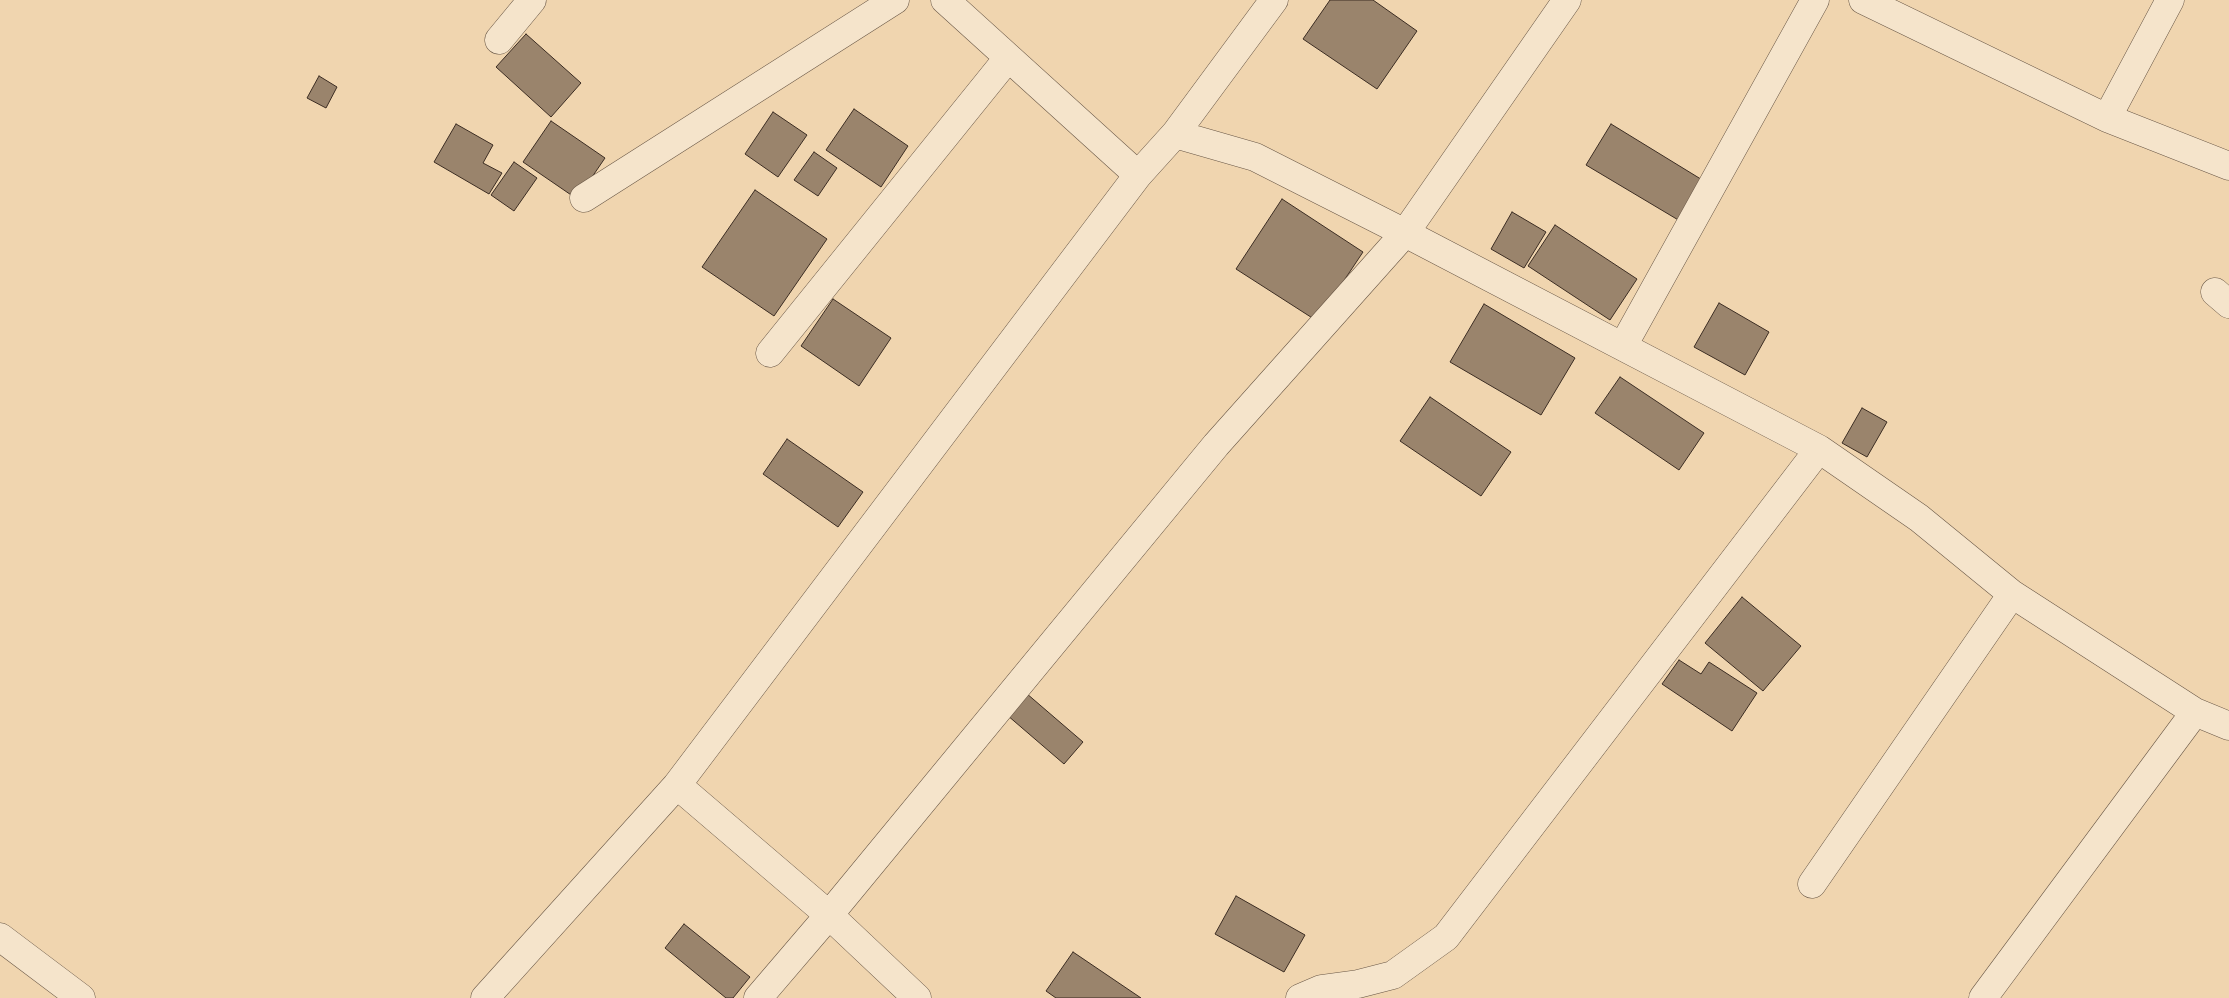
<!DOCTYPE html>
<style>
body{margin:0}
canvas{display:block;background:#f0d5af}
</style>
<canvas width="2229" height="998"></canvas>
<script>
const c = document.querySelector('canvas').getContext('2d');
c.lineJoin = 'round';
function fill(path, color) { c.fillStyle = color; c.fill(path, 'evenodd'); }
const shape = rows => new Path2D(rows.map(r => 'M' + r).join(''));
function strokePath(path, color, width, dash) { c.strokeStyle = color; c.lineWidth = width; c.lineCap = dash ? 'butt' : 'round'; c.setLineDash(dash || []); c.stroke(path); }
const building = shape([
 [1330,0,1373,0,1417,31,1377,89,1303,39,1330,0],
 [526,34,581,83,551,117,496,67,526,34],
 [319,76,337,87,326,108,307,98,319,76],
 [854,109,908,146,881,187,826,150,854,109],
 [773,112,807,135,778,177,745,154,773,112],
 [551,121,605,158,577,199,523,162,551,121],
 [456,124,493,145,483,163,502,173,489,194,434,162,456,124],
 [1611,124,1704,181,1680,221,1586,165,1611,124],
 [814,152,837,168,818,196,794,180,814,152],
 [514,162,537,178,514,211,491,195,514,162],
 [755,190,827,239,774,316,702,267,755,190],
 [1282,199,1363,252,1317,321,1236,269,1282,199],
 [1512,212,1546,232,1524,268,1491,249,1512,212],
 [1555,225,1637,279,1610,320,1528,266,1555,225],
 [833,299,891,338,859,386,801,346,833,299],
 [1719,303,1769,332,1745,375,1694,347,1719,303],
 [1484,304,1575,358,1541,415,1450,362,1484,304],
 [1620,377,1704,433,1679,470,1595,413,1620,377],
 [1430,397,1511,452,1481,496,1400,441,1430,397],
 [1862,408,1887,422,1867,457,1842,443,1862,408],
 [787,439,863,492,838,527,763,474,787,439],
 [1742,597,1801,646,1763,691,1705,643,1742,597],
 [1679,660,1701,674,1709,662,1757,693,1732,731,1662,684,1679,660],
 [1026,693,1083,742,1064,764,1007,715,1026,693],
 [1236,896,1305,935,1284,972,1215,934,1236,896],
 [684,924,750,977,733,998,726,998,665,948,684,924],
 [1073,952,1141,998,1056,998,1046,991,1073,952]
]);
fill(building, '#9a846c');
strokePath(building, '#3c2d23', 1);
const street = shape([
 [945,0,1138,175],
 [1863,0,2107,118,2229,166],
 [499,40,532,0],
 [2107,118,2170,0],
 [1175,134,1274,0],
 [584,198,895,0],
 [2215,292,2229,304],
 [1623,346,1815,0],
 [770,353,1008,58],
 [1812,884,2012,594],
 [0,937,81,998],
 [485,998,677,785],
 [758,998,829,915,1216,445,1405,233,1567,0],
 [917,998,829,915,677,785,1138,175,1175,134,1255,157,1405,233,1819,449,1919,518,2012,594,2195,712,2229,726],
 [1300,998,1321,989,1358,984,1393,975,1446,937,1819,449],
 [1983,998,2195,712]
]);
strokePath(street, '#695746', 29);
strokePath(street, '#f5e4cb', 28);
</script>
